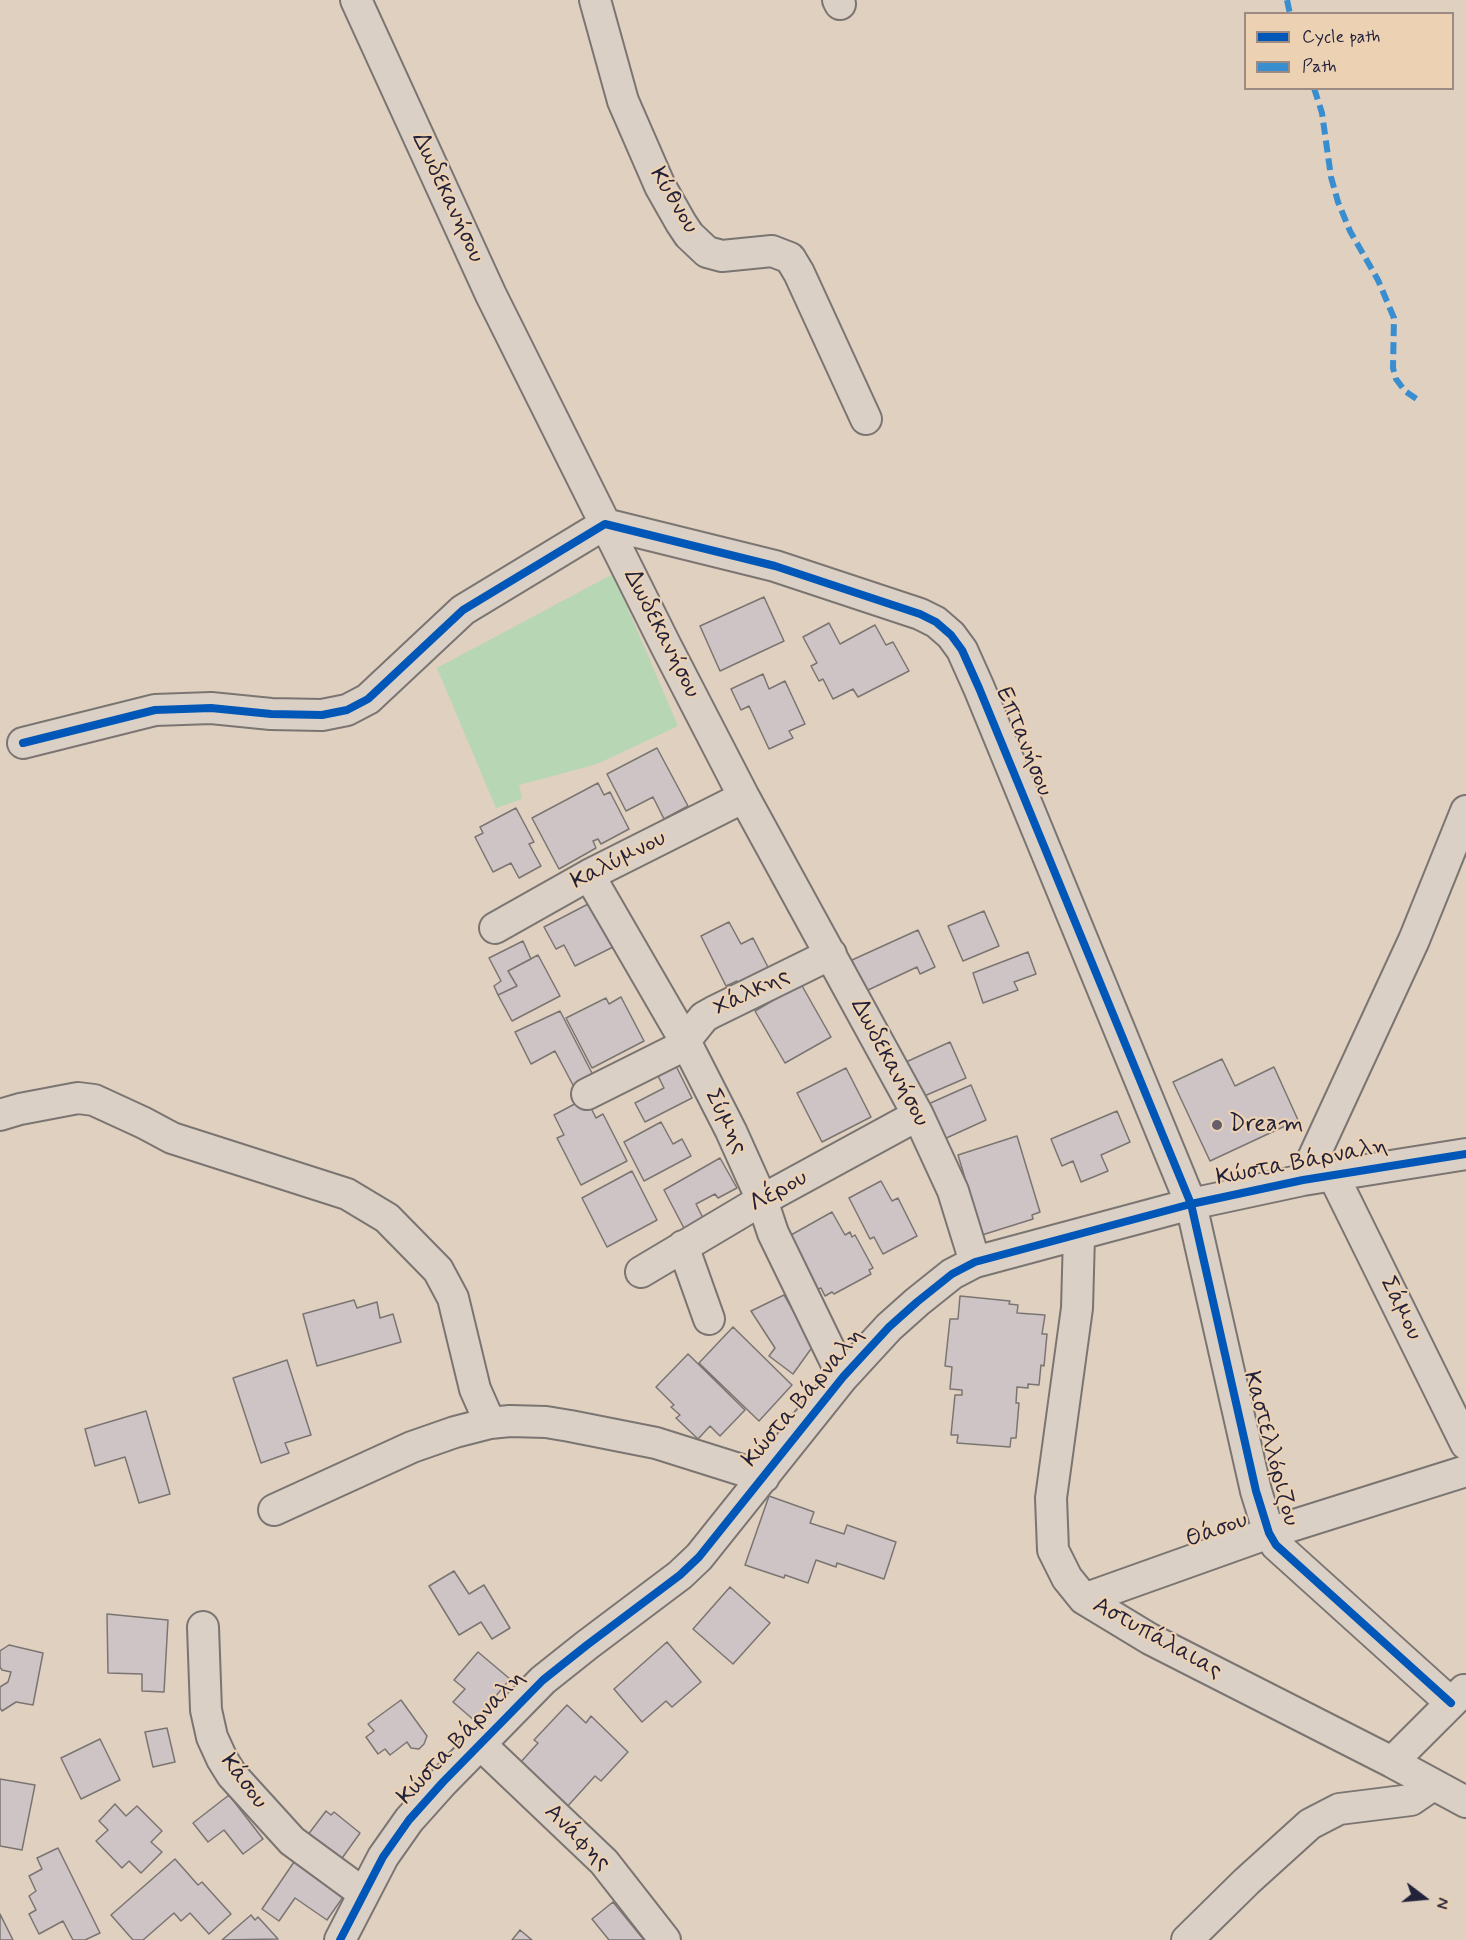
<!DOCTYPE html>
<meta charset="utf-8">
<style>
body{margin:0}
#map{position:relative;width:1466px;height:1940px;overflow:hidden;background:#dfd0c0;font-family:Mynerve,sans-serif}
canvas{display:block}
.legend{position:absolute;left:1244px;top:12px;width:210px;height:78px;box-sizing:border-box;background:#ecd1b3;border:2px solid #9b8b83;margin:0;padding:8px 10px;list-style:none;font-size:18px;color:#22223b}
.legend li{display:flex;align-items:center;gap:12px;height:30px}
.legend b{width:30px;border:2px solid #9b8b83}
.north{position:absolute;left:1394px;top:1868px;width:60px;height:60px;-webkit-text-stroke:4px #ecd1b3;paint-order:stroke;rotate:106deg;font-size:16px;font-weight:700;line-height:24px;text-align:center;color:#22223b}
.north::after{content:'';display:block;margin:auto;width:21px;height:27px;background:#22223b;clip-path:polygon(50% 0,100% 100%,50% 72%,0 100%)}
</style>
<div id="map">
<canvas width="1466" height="1940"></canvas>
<ul class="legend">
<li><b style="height:8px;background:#0057b8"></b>Cycle path</li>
<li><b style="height:8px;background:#398ed0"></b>Path</li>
</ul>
<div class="north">N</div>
</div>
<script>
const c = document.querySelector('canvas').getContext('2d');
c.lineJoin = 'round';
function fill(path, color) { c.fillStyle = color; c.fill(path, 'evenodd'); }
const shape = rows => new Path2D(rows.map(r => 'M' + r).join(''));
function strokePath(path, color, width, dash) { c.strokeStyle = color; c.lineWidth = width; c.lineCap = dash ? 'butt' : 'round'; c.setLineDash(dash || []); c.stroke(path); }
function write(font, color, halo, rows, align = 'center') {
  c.font = font + ' Mynerve,sans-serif'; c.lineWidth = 4.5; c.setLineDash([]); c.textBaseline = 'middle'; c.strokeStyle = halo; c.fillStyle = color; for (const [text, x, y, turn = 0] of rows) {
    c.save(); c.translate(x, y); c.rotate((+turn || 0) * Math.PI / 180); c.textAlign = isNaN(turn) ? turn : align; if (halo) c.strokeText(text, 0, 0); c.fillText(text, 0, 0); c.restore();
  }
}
fill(shape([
 [613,574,678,726,597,764,519,785,522,799,496,808,437,668]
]), '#b7d6b3');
const building = shape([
 [764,597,784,641,720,671,700,626,764,597],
 [829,623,840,644,875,625,886,645,893,642,909,671,858,697,853,689,833,699,823,679,819,681,811,666,817,663,803,637,829,623],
 [763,674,769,689,785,681,805,724,789,731,793,738,769,749,749,706,741,710,731,689,763,674],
 [657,748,688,806,664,819,653,797,626,811,607,774,657,748],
 [598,783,604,795,610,792,629,829,601,844,598,839,593,841,596,848,559,869,532,818,598,783],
 [516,808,534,842,529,844,541,866,519,878,511,863,493,872,475,837,483,833,480,827,516,808],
 [592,902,615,946,575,966,564,945,556,949,544,927,592,902],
 [984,911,999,946,963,961,948,926,984,911],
 [729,922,741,944,753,938,770,971,739,986,737,981,726,986,701,936,729,922],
 [918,930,935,967,920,974,917,967,866,991,852,960,918,930],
 [523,941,531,959,508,971,517,986,498,995,494,986,501,981,489,958,523,941],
 [1028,952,1036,974,1014,982,1018,990,983,1003,973,973,1028,952],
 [538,955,560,996,512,1021,498,995,517,986,508,971,538,955],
 [801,984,831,1037,785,1063,755,1011,801,984],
 [621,997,644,1041,592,1068,566,1018,606,998,609,1004,621,997],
 [560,1011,594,1077,574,1087,555,1051,531,1064,515,1032,560,1011],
 [950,1042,966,1078,922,1097,906,1062,950,1042],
 [1222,1059,1235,1086,1274,1067,1298,1120,1210,1161,1173,1082,1222,1059],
 [676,1066,692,1098,645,1122,635,1103,664,1088,658,1076,676,1066],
 [846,1068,871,1117,822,1142,797,1093,846,1068],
 [971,1085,986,1120,942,1140,926,1105,971,1085],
 [586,1098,596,1118,603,1114,627,1161,581,1185,557,1138,564,1135,554,1115,586,1098],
 [1117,1111,1130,1142,1101,1155,1108,1171,1081,1182,1073,1161,1062,1166,1051,1139,1117,1111],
 [661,1122,673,1144,682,1139,691,1156,644,1181,624,1142,661,1122],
 [1017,1136,1040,1212,1032,1215,1033,1219,982,1235,958,1155,1017,1136],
 [720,1158,737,1188,718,1198,715,1194,696,1204,705,1222,686,1232,664,1190,720,1158],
 [632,1171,657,1220,607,1247,582,1198,632,1171],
 [881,1181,892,1201,898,1198,917,1236,883,1254,874,1237,870,1239,849,1198,881,1181],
 [832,1212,845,1235,850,1232,852,1237,855,1235,873,1268,869,1270,871,1274,834,1294,832,1292,825,1296,821,1288,818,1289,792,1242,794,1241,791,1235,832,1212],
 [784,1295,813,1346,793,1374,769,1356,775,1348,751,1311,784,1295],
 [960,1296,1010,1301,1009,1304,1018,1305,1017,1313,1045,1315,1042,1334,1047,1334,1044,1366,1041,1365,1039,1385,1028,1384,1028,1388,1017,1387,1016,1403,1019,1403,1016,1438,1011,1438,1010,1447,957,1443,958,1435,951,1435,955,1395,962,1395,962,1390,950,1389,952,1367,945,1366,950,1319,958,1319,960,1296],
 [354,1300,357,1308,377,1302,380,1318,393,1314,401,1342,317,1366,303,1314,354,1300],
 [733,1327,792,1385,759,1421,699,1363,733,1327],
 [688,1354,745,1410,720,1436,710,1426,698,1439,676,1418,680,1415,671,1407,674,1405,656,1387,688,1354],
 [287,1360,311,1435,285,1443,289,1453,261,1463,233,1378,287,1360],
 [146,1411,170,1494,139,1503,125,1457,95,1466,85,1429,146,1411],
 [769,1496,814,1512,810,1523,844,1534,847,1525,896,1542,884,1579,837,1563,836,1567,816,1560,808,1583,785,1575,784,1578,745,1565,769,1496],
 [454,1571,469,1594,484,1585,510,1628,492,1639,481,1622,459,1635,429,1586,454,1571],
 [730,1587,770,1623,733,1664,693,1629,730,1587],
 [107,1614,168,1620,164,1692,142,1691,142,1674,108,1673,107,1614],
 [667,1642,701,1682,672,1707,666,1701,642,1722,614,1689,667,1642],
 [9,1645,43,1653,33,1705,16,1702,2,1711,0,1708,0,1687,8,1682,11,1672,2,1670,0,1667,0,1651,9,1645],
 [478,1652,510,1679,475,1721,453,1702,465,1689,454,1680,478,1652],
 [401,1700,427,1736,424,1744,419,1749,411,1748,407,1742,390,1755,385,1749,378,1754,366,1737,374,1731,368,1724,401,1700],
 [567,1705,586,1723,591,1716,628,1752,601,1781,595,1776,566,1808,519,1764,538,1743,534,1740,567,1705],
 [167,1728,175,1762,153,1767,145,1732,167,1728],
 [100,1739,120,1780,81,1799,61,1758,100,1739],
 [0,1779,35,1785,22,1850,0,1846,0,1779],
 [229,1795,263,1839,243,1854,224,1830,208,1842,193,1823,229,1795],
 [115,1804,126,1816,137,1806,162,1831,151,1842,162,1852,141,1873,129,1861,122,1868,96,1841,108,1830,99,1821,115,1804],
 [326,1811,331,1815,334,1812,360,1833,335,1868,307,1836,326,1811],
 [58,1848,100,1933,85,1940,73,1940,63,1921,39,1934,29,1914,36,1910,29,1896,36,1891,29,1876,42,1869,37,1858,58,1848],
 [175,1859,198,1885,202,1882,231,1914,209,1934,190,1913,181,1921,174,1913,143,1940,133,1940,111,1915,175,1859],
 [294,1862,343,1897,327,1920,295,1898,279,1921,262,1909,294,1862],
 [613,1902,644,1940,609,1940,592,1919,613,1902],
 [0,1914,13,1940,0,1940,0,1914],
 [251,1915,255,1920,258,1917,278,1939,222,1940,251,1915],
 [520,1930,532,1940,512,1940,520,1930]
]);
fill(building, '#cec4c6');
strokePath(building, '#7b7572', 1.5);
const street = shape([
 [356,0,491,295,666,646,744,797,918,1115,953,1191,975,1262],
 [595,0,623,101,660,186,681,223,689,235,707,252,722,256,772,251,790,258,799,273,866,419],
 [838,0,840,4],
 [23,743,155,710,211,708,271,714,322,715,347,710,368,699,463,610,605,524,775,566,920,614,936,622,951,635,962,650,979,688,1191,1204,1256,1491,1269,1533,1276,1545,1451,1703],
 [589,875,684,1039,731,1131,762,1200,773,1233,843,1377],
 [495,928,589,875,744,797],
 [587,1094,679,1048,704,1017,713,1012,831,954],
 [0,1115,20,1109,78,1098,94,1100,144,1123,172,1138,347,1194,387,1218,438,1270,453,1298,475,1389,490,1423],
 [1333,1175,1466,1444],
 [1303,1180,1414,940,1466,811],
 [1079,1236,1077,1308,1051,1498,1053,1550,1067,1578,1084,1599,1150,1639,1392,1762,1466,1802],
 [683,1246,709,1319],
 [641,1272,762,1200,918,1115],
 [274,1510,412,1447,455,1432,490,1423,510,1421,546,1422,570,1426,656,1443,764,1477],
 [1084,1599,1269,1533,1466,1471],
 [203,1627,206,1710,212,1737,222,1759,232,1775,292,1841,363,1893],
 [479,1743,604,1862,665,1940],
 [1392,1762,1464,1690],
 [340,1940,383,1857,409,1820,443,1782,543,1680,587,1645,680,1575,699,1557,843,1377,889,1327,917,1302,952,1274,975,1262,1191,1204,1303,1180,1466,1154],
 [1187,1940,1247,1881,1310,1824,1339,1809,1411,1800,1433,1785]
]);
strokePath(street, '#7b7572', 34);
strokePath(street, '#dad0c5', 30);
strokePath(shape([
 [1287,0,1290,14],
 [1314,88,1322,113,1331,177,1338,202,1350,231,1378,280,1394,318,1393,368,1396,379,1405,391,1421,402]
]), '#398ed0', 6, [12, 6]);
strokePath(shape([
 [23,743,155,710,211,708,271,714,322,715,347,710,368,699,463,610,605,524,775,566,920,614,936,622,951,635,962,650,979,688,1191,1204,1256,1491,1269,1533,1276,1545,1451,1703],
 [340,1940,383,1857,409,1820,443,1782,543,1680,587,1645,680,1575,699,1557,843,1377,889,1327,917,1302,952,1274,975,1262,1191,1204,1303,1180,1466,1154]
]), '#0057b8', 8);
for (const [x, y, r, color] of [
 [1217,1125,6,"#645f6a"]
]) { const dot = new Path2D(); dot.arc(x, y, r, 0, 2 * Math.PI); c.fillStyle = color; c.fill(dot); strokePath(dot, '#ecd1b3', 2); }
write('24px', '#22223b', '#ecd1b3', [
 ["Δωδεκανήσου",447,198,65],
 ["Κύθνου",673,201,59],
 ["Δωδεκανήσου",661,634,63],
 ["Επτανήσου",1023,742,68],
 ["Καλύμνου",619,861,-27],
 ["Χάλκης",752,993,-26],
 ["Δωδεκανήσου",889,1063,62],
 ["Σύμης",725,1122,64],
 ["Κώστα Βάρναλη",1302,1163,-11],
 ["Λέρου",779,1192,-29],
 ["Σάμου",1400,1309,64],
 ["Κώστα Βάρναλη",804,1398,-50],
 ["Καστελλόριζου",1270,1449,75],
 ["Θάσου",1217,1531,-20],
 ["Αστυπάλαιας",1157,1639,29],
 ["Κώστα Βάρναλη",462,1738,-47],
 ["Κάσου",243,1782,53],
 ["Ανάφης",577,1838,45]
]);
write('24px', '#22223b', '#ecd1b3', [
 ["Dream",1229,1125]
], 'left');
</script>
